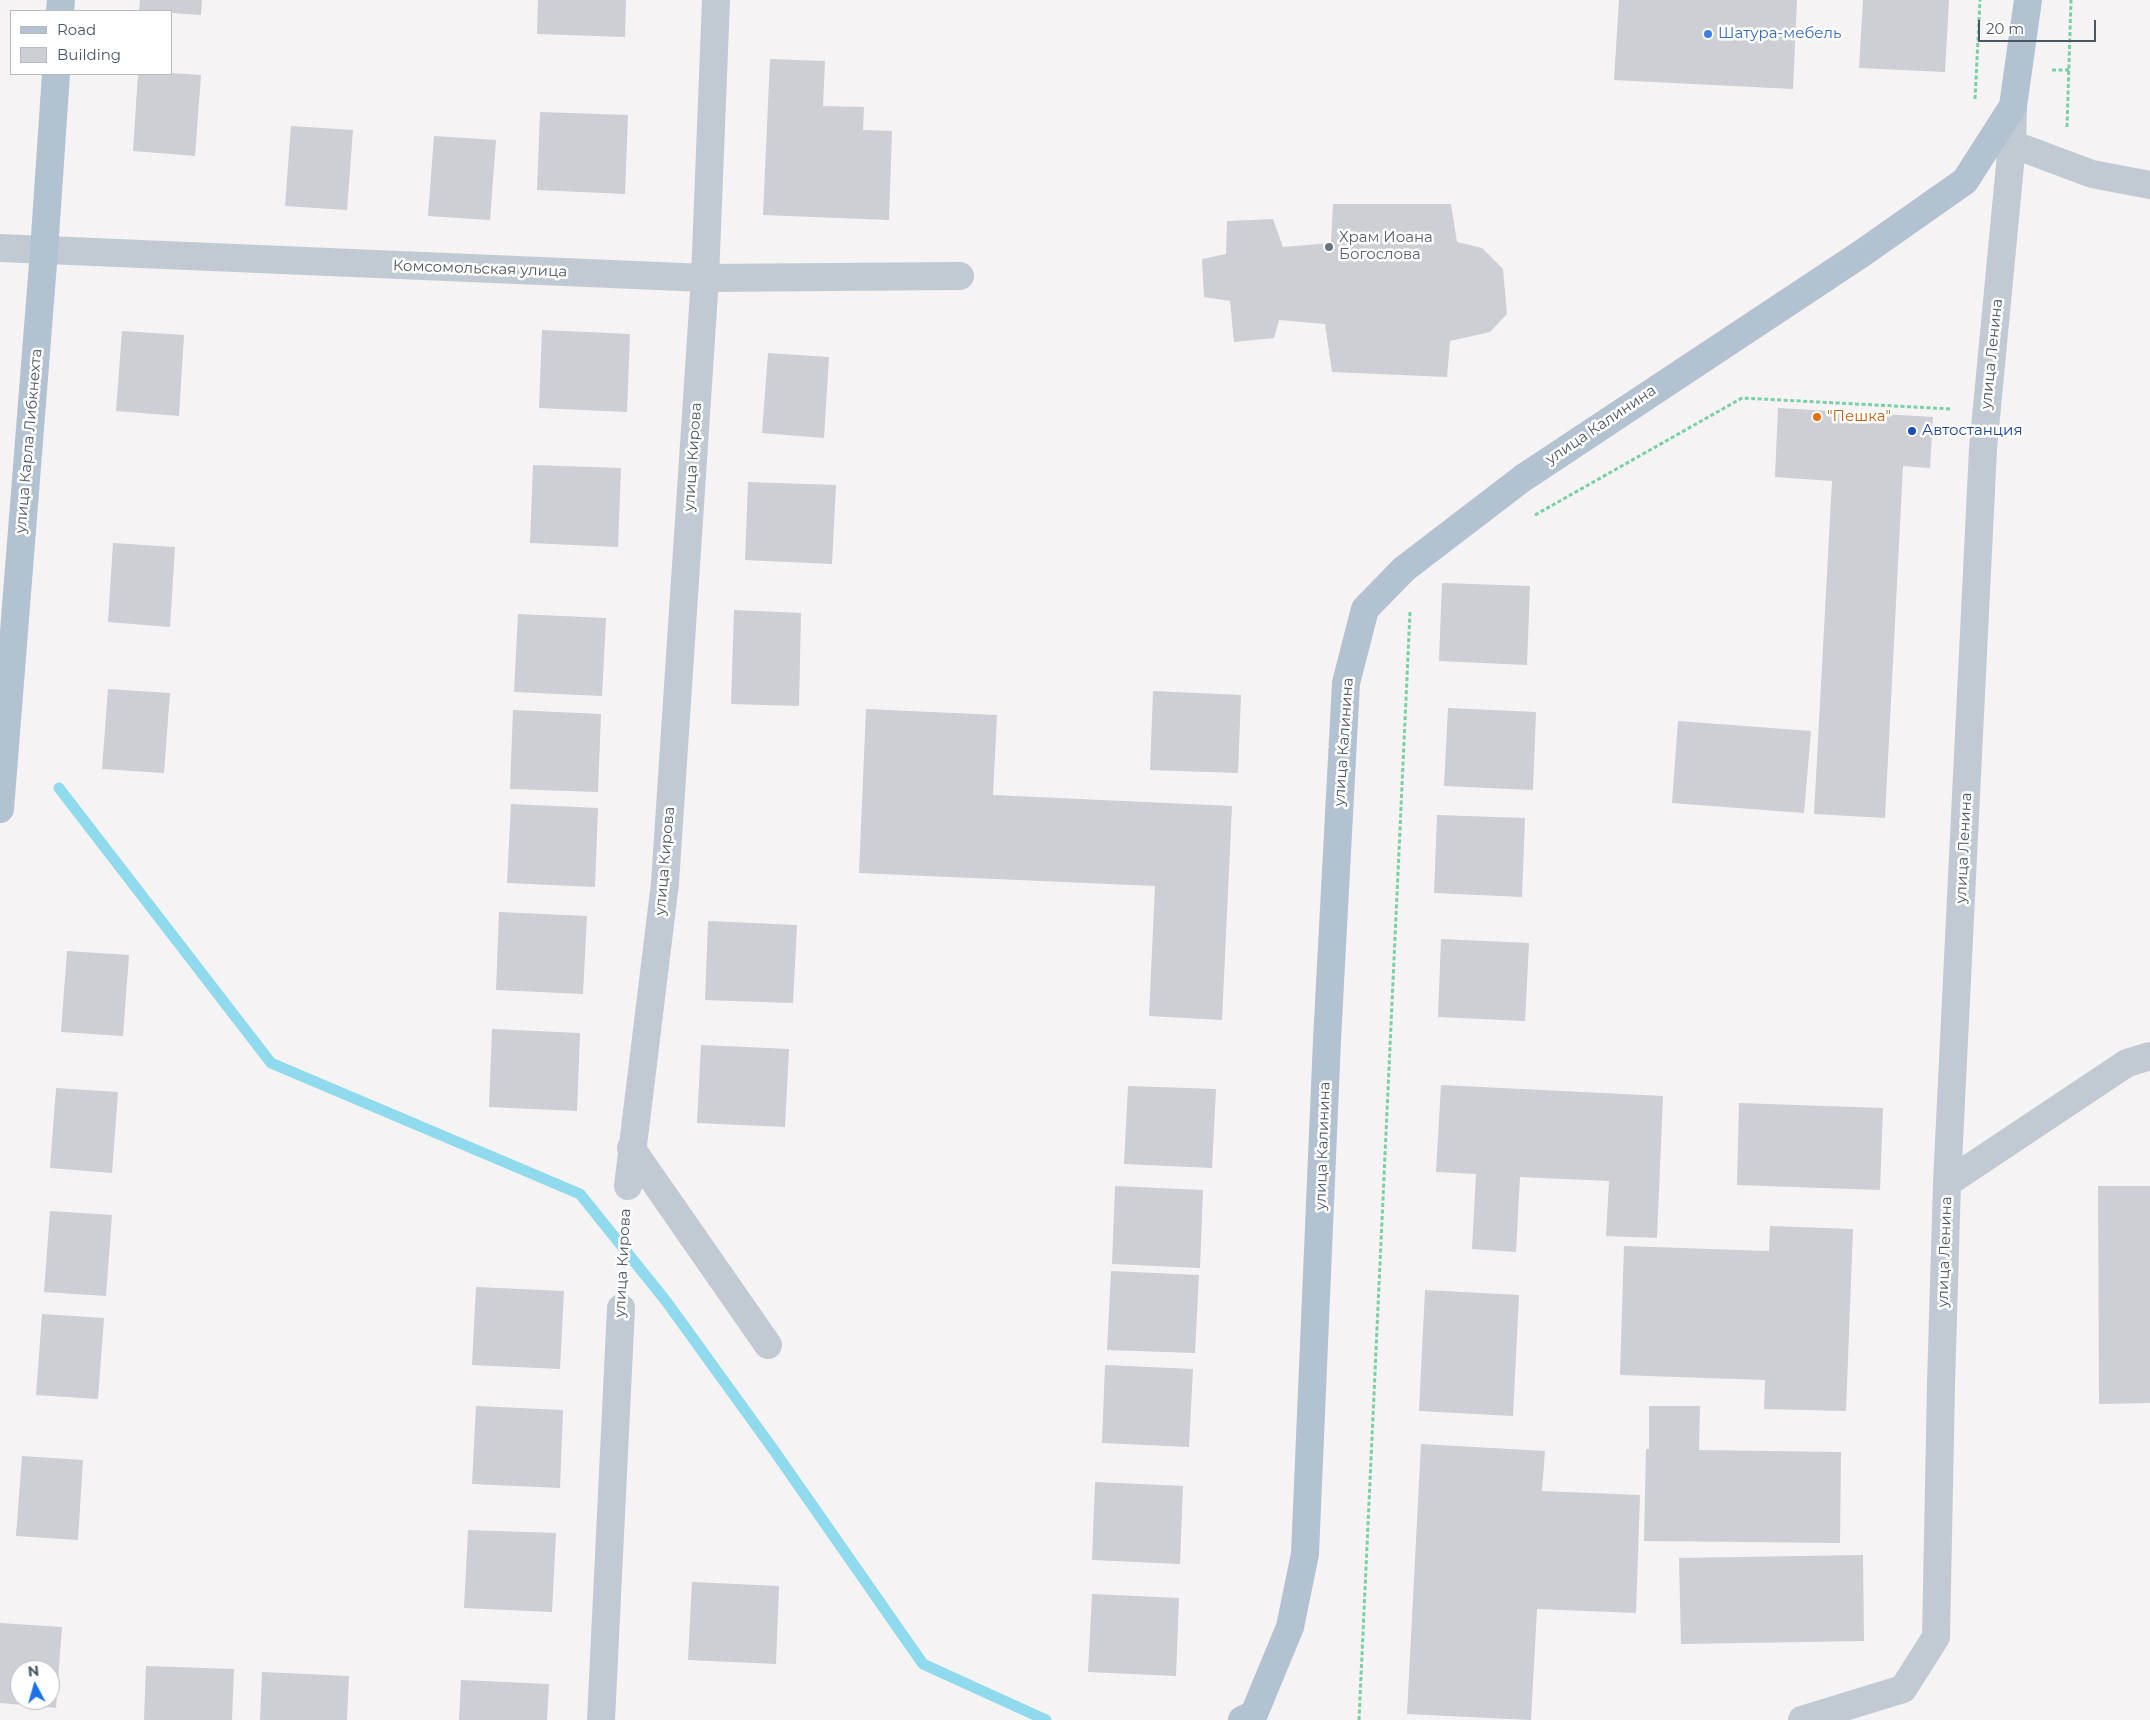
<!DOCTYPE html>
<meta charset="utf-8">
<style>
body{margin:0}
#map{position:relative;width:2150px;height:1720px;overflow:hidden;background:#f5f3f3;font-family:Montserrat,sans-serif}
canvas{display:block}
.legend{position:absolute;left:10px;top:10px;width:162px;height:65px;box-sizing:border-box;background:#fff;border:1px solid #b7bbc0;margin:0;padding:6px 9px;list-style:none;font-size:15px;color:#4a5661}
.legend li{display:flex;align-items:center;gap:10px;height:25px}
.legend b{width:25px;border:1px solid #b7bbc0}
.north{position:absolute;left:10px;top:1660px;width:50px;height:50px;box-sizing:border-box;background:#fff;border:1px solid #b7bbc0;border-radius:50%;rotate:354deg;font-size:14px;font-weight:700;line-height:20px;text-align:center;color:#4a5661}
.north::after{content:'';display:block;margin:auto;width:18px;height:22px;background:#1a73e8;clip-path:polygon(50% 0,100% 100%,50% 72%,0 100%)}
.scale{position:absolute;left:1978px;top:20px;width:118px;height:22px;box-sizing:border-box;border:2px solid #4a5661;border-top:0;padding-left:6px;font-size:15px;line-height:18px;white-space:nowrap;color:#4a5661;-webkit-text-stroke:4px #fff;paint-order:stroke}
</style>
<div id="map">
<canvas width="2150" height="1720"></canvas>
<ul class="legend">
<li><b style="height:6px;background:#b3c2d1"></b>Road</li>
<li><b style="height:14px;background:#cdcfd5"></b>Building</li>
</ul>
<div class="north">N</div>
<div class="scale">20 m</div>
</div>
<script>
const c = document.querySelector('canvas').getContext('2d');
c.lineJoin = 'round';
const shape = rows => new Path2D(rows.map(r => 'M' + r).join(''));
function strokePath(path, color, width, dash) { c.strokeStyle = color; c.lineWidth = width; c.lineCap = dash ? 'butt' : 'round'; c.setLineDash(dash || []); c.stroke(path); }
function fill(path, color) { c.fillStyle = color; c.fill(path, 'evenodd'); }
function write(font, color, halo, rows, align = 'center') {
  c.font = font + ' Montserrat,sans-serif'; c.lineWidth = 5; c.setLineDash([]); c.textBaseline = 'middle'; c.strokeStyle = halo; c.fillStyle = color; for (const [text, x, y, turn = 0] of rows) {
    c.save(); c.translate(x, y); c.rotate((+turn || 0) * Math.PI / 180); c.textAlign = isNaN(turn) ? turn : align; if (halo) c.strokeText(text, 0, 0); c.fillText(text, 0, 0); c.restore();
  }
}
strokePath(shape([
 [59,788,271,1063,580,1194,666,1301,773,1449,923,1664,1046,1720]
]), '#90daee', 11);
fill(shape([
 [140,0,202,0,201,15,171,13,171,11,139,11],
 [538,0,626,0,625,37,537,34],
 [1619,0,1797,0,1793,89,1614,80],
 [1863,0,1949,0,1945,72,1859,68],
 [770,59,825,61,823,106,864,107,863,130,892,131,889,220,763,215],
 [171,73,201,75,195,156,133,151,138,74],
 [540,112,628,115,625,194,537,190],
 [291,126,353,130,347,210,285,206],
 [434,136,496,140,490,220,428,216],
 [1333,204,1451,204,1457,242,1482,248,1503,269,1507,314,1490,332,1450,341,1447,377,1332,372,1325,324,1279,320,1274,338,1234,342,1230,301,1204,297,1202,259,1226,254,1227,221,1273,219,1283,247,1331,243],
 [542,330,630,334,627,412,539,408],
 [122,331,184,335,179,416,116,411],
 [768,353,829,357,824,438,762,433],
 [1778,408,1933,417,1930,468,1903,466,1885,818,1814,814,1832,481,1775,477],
 [533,465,621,468,618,547,530,543],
 [748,482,836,485,832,564,745,560],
 [113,543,175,547,170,627,108,622],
 [1442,583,1530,586,1527,665,1439,661],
 [734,610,801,613,799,706,731,704],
 [518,614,606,618,602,696,514,692],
 [108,689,170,693,164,773,102,769],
 [1153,691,1241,695,1238,773,1150,770],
 [1448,708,1536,712,1533,790,1444,786],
 [866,709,997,715,993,795,1232,806,1222,1020,1149,1016,1155,886,859,873],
 [513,710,601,714,598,792,510,789],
 [1678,721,1811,731,1804,813,1672,803],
 [511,804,598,808,595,887,507,883],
 [1437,815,1525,818,1522,897,1434,893],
 [499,912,587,916,583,994,496,990],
 [708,921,797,925,793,1003,705,1000],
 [1441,939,1529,943,1525,1021,1438,1017],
 [67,951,129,955,123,1036,61,1032],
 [492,1029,580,1033,577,1111,489,1107],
 [701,1045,789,1049,785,1127,697,1123],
 [1441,1085,1663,1096,1657,1238,1606,1236,1609,1181,1520,1177,1516,1252,1472,1249,1476,1174,1436,1172],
 [1128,1086,1216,1089,1212,1168,1124,1164],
 [56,1088,118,1092,112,1173,50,1168],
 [1739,1103,1883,1108,1880,1190,1737,1185],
 [1115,1186,1203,1190,1200,1268,1112,1264],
 [2098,1186,2150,1186,2150,1403,2099,1404],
 [50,1211,112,1215,106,1296,44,1292],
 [1770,1226,1853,1229,1846,1411,1764,1409,1765,1380,1620,1375,1624,1246,1769,1251],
 [1111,1271,1199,1275,1195,1353,1107,1350],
 [476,1287,564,1291,560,1369,472,1365],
 [1425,1290,1519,1295,1513,1416,1419,1411],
 [42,1314,104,1318,98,1399,36,1395],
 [1105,1365,1193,1369,1189,1447,1102,1443],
 [476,1406,563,1410,560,1488,472,1484],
 [1649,1406,1700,1406,1699,1450,1841,1452,1840,1543,1644,1541,1646,1449,1649,1449],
 [1421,1444,1545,1451,1542,1491,1640,1495,1636,1613,1537,1609,1531,1720,1407,1714],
 [22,1456,83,1460,78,1540,16,1536],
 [1095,1482,1183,1486,1180,1564,1092,1560],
 [468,1530,556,1533,552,1612,464,1608],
 [1863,1555,1864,1641,1681,1644,1679,1558],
 [692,1582,779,1586,776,1664,688,1660],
 [1092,1594,1179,1598,1176,1676,1088,1672],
 [0,1623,62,1627,56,1708,0,1703],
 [20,1670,50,1670,50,1700,20,1700],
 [146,1666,234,1669,232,1720,144,1720],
 [262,1672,349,1676,347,1720,260,1720],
 [461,1680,549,1684,547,1720,459,1720]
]), '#cdcfd5');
strokePath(shape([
 [2052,70,2069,70],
 [1975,99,1980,0],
 [2067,127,2071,0],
 [1535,515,1742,398,1952,409],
 [623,1274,626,1218],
 [1359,1720,1410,612]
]), '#7ad0a6', 3, [4, 2.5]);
strokePath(shape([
 [2012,144,2092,174,2150,185],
 [0,248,705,278,960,276],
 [631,1148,768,1345],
 [1947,1183,2127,1063,2150,1056],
 [628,1186,665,883,705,278,716,0],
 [601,1720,621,1308],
 [1802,1720,1903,1689,1936,1637,1941,1384,1947,1183,1983,449,2012,144,2013,106]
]), '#c1cad2', 28);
strokePath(shape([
 [60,11,61,0],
 [0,809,44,251,56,74],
 [1242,1720,1254,1714,1290,1627,1305,1554,1327,1040,1346,683,1365,609,1404,569,1523,478,1861,254,1965,181,2013,106,2028,0]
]), '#b3c2d1', 28);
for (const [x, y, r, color] of [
 [1708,34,5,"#3f7fe0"],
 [1329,247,5,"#6b7280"],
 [1817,417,5,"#e8710a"],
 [1912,431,5,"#1a4fb4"]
]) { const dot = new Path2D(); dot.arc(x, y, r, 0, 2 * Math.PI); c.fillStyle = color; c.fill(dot); strokePath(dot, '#fff', 2); }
write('15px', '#366cbe', '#fff', [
 ["Шатура-мебель",1718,34]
], 'left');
write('15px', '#5b616d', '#fff', [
 ["Храм Иоана",1339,238],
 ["Богослова",1339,255]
], 'left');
write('15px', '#4a5661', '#fff', [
 ["Комсомольская улица",480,269,2],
 ["улица Ленина",1992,354,-84],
 ["улица Калинина",1601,425,-34],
 ["улица Карла Либкнехта",29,441,-85],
 ["улица Кирова",693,457,-86],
 ["улица Калинина",1344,742,-86],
 ["улица Ленина",1964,848,-87],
 ["улица Кирова",665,861,-85],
 ["улица Калинина",1323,1146,-88],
 ["улица Ленина",1945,1252,-88],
 ["улица Кирова",623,1263,-87]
]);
write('15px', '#c56008', '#fff', [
 ["\"Пешка\"",1827,417]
], 'left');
write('15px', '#164399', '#fff', [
 ["Автостанция",1922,431]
], 'left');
</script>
